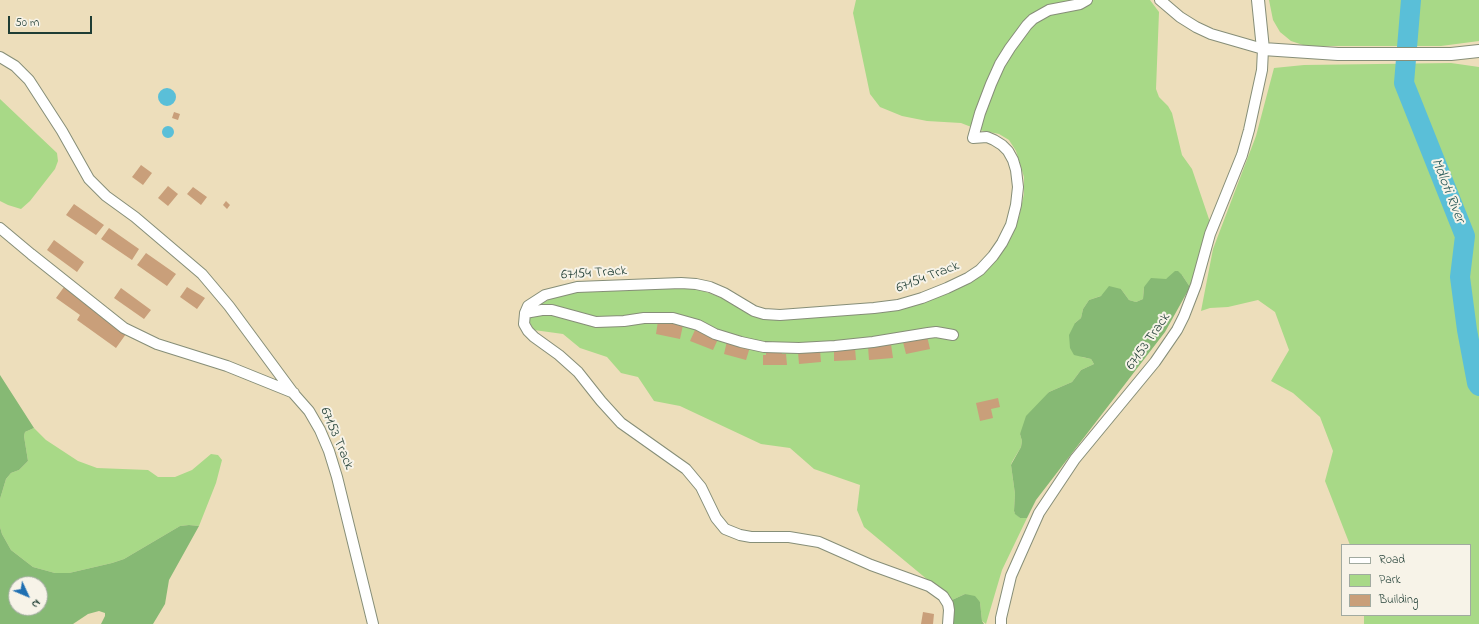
<!DOCTYPE html>
<style>
body{margin:0}
#map{position:relative;width:1479px;height:624px;overflow:hidden;background:#eddebb;font-family:"Indie Flower",sans-serif}
canvas{display:block}
.legend{position:absolute;left:1341px;top:544px;width:130px;height:72px;box-sizing:border-box;background:#f7f3e8;border:1px solid #a1aaa0;margin:0;padding:5px 7px;list-style:none;font-size:12px;color:#1f3d34}
.legend li{display:flex;align-items:center;gap:8px;height:20px}
.legend b{width:20px;border:1px solid #a1aaa0}
.north{position:absolute;left:8px;top:576px;width:40px;height:40px;box-sizing:border-box;background:#f7f3e8;border:1px solid #a1aaa0;border-radius:50%;rotate:134deg;font-size:11px;font-weight:700;line-height:16px;text-align:center;color:#1f3d34}
.north::after{content:'';display:block;margin:auto;width:14px;height:18px;background:#1f6fb2;clip-path:polygon(50% 0,100% 100%,50% 72%,0 100%)}
.scale{position:absolute;left:8px;top:16px;width:84px;height:18px;box-sizing:border-box;border:2px solid #1f3d34;border-top:0;padding-left:5px;font-size:12px;line-height:14px;white-space:nowrap;color:#1f3d34;-webkit-text-stroke:3px #f7f3e8;paint-order:stroke}
</style>
<div id="map">
<canvas width="1479" height="624"></canvas>
<ul class="legend">
<li><b style="height:5px;background:#fff"></b>Road</li>
<li><b style="height:11px;background:#a8d987"></b>Park</li>
<li><b style="height:11px;background:#c99f7a"></b>Building</li>
</ul>
<div class="north">N</div>
<div class="scale">50 m</div>
</div>
<script>
const c = document.querySelector('canvas').getContext('2d');
c.lineJoin = 'round';
function fill(path, color) { c.fillStyle = color; c.fill(path, 'evenodd'); }
const shape = rows => new Path2D(rows.map(r => 'M' + r).join(''));
function strokePath(path, color, width, dash) { c.strokeStyle = color; c.lineWidth = width; c.lineCap = dash ? 'butt' : 'round'; c.setLineDash(dash || []); c.stroke(path); }
function write(font, color, halo, rows, align = 'center') {
  c.font = font + ' "Indie Flower",sans-serif'; c.lineWidth = 4; c.setLineDash([]); c.textBaseline = 'middle'; c.strokeStyle = halo; c.fillStyle = color; for (const [text, x, y, turn = 0] of rows) {
    c.save(); c.translate(x, y); c.rotate((+turn || 0) * Math.PI / 180); c.textAlign = isNaN(turn) ? turn : align; if (halo) c.strokeText(text, 0, 0); c.fillText(text, 0, 0); c.restore();
  }
}
fill(shape([
 [856,0,1150,0,1159,12,1156,89,1159,97,1168,106,1172,113,1182,155,1192,169,1210,222,1199,266,1190,287,1182,275,1166,279,1144,287,1143,299,1136,302,1129,300,1121,289,1089,300,1083,309,1081,318,1075,323,1082,357,1091,359,1094,364,1081,370,1072,382,1049,392,1020,434,1022,441,1021,447,1012,462,1011,465,1015,494,1014,512,1020,518,1027,518,1002,570,986,624,982,621,980,602,965,594,952,600,864,527,857,510,860,485,814,469,790,448,761,444,680,406,654,401,638,377,621,373,607,357,580,348,563,334,534,330,528,319,533,307,566,292,693,287,777,319,913,305,994,262,1004,249,1012,236,1019,217,1024,194,1024,177,1016,151,1009,140,999,134,979,130,961,123,927,121,902,116,880,107,870,94,853,13],
 [1269,0,1479,0,1479,41,1441,46,1306,46,1291,41,1280,32,1273,20],
 [1451,63,1479,67,1479,624,1364,624,1364,615,1470,615,1470,545,1350,545,1325,481,1333,451,1320,417,1293,393,1271,381,1289,350,1275,312,1258,300,1228,307,1210,308,1201,311,1213,249,1256,136,1274,68,1304,65],
 [0,99,57,153,58,161,55,169,30,201,21,209,8,205,0,201],
 [34,428,46,440,78,461,97,468,148,470,158,477,175,477,192,470,211,454,218,455,222,460,216,483,199,526,189,525,180,526,124,559,112,563,69,573,55,573,33,567,11,550,2,534,0,527,0,499,6,479,11,473,19,470,28,461,24,436,25,432]
]), '#a8d987');
fill(shape([
 [1175,271,1178,271,1182,275,1190,287,1165,332,1036,500,1027,518,1020,518,1015,514,1014,511,1015,494,1011,465,1012,463,1021,447,1022,441,1020,434,1026,416,1049,392,1072,382,1081,370,1094,364,1091,359,1074,355,1070,348,1069,335,1075,323,1081,318,1083,309,1089,300,1101,296,1109,286,1121,289,1129,300,1136,302,1143,299,1144,287,1151,278,1166,279],
 [0,375,34,428,25,432,24,436,28,461,19,470,11,473,6,479,0,499],
 [189,525,199,526,169,580,165,604,153,624,101,624,105,616,105,613,99,611,88,614,73,624,0,624,0,527,2,534,11,550,33,567,55,573,69,573,112,563,124,559,180,526],
 [16,584,40,584,40,608,16,608],
 [965,594,975,596,980,602,982,621,984,624,950,624,952,600]
]), '#86b974');
fill(shape([
 '158 97a9 9 0 1 1 18 0a9 9 0 1 1-18 0Z',
 '162 132a6 6 0 1 1 12 0a6 6 0 1 1-12 0Z'
]), '#5abfd8');
strokePath(shape([
 [1411,0,1404,83,1465,236,1460,277,1467,330,1477,383,1479,386]
]), '#5abfd8', 20);
fill(shape([
 [174,112,180,114,178,120,172,118],
 [141,165,152,173,143,185,132,177],
 [168,186,178,194,168,206,158,198],
 [193,187,207,197,201,205,187,194],
 [226,201,230,205,227,209,223,205],
 [74,204,104,225,96,235,66,215],
 [109,228,139,249,132,260,101,239],
 [54,240,84,262,77,272,47,250],
 [146,253,176,274,167,286,137,265],
 [64,287,126,334,116,348,77,320,80,315,56,298],
 [187,287,205,298,197,309,180,297],
 [121,288,151,310,144,319,114,298],
 [658,321,683,325,680,339,656,334],
 [695,330,718,339,713,350,690,341],
 [927,336,930,349,906,354,903,342],
 [727,341,750,347,746,360,724,354],
 [891,344,893,358,869,360,868,346],
 [855,348,856,360,834,361,834,349],
 [820,350,821,362,799,364,798,352],
 [766,351,782,351,782,354,786,354,787,365,763,365,763,355,766,355],
 [998,398,1000,407,991,409,993,418,980,421,976,403],
 [923,612,934,614,933,624,921,624]
]), '#c99f7a');
const minor = shape([
 [0,57,15,66,29,80,62,131,89,179,106,196,135,217,202,274,229,306,294,394,309,411,320,430,329,451,337,477,373,624],
 [0,228,31,254,124,328,157,344,227,366,294,393],
 [525,313,542,310,552,310,596,322,624,321,644,318,673,318,698,325,715,334,741,342,764,347,799,348,835,346,873,342,928,333,936,332,953,335],
 [948,624,949,610,948,604,943,596,929,586,871,565,819,542,789,537,751,537,740,535,725,529,716,518,701,487,686,469,621,423,601,401,578,372,559,355,534,337,528,331,524,324,525,313,528,306,545,295,577,287,681,283,696,284,710,287,724,293,754,311,764,314,780,315,874,308,898,305,922,298,947,288,968,278,980,270,993,256,1002,243,1011,225,1016,205,1018,187,1016,170,1013,160,1008,151,1002,145,994,140,987,137,973,138,980,113,991,84,1000,64,1010,48,1027,25,1033,19,1049,10,1080,4,1087,0],
 [1001,624,1001,618,1011,576,1039,513,1075,459,1155,362,1177,330,1184,316,1196,285,1210,234,1242,155,1249,130,1262,70,1263,49,1211,34,1196,27,1180,17,1160,0]
]);
const tertiary = shape([
 [1258,0,1263,49,1338,54,1451,54,1479,51]
]);
strokePath(minor, '#868e78', 12);
strokePath(tertiary, '#868e78', 14);
strokePath(minor, '#fff', 10);
strokePath(tertiary, '#fff', 12);
write('14px', '#1f3d34', '#f7f3e8', [
 ["67154 Track",594,274,-4],
 ["67154 Track",928,278,-21],
 ["67153 Track",1149,342,-55],
 ["67153 Track",336,439,67]
]);
write('italic 15px', '#2e5e5d', '#f7f3e8', [
 ["Mdloti River",1447,191,68]
]);
</script>
